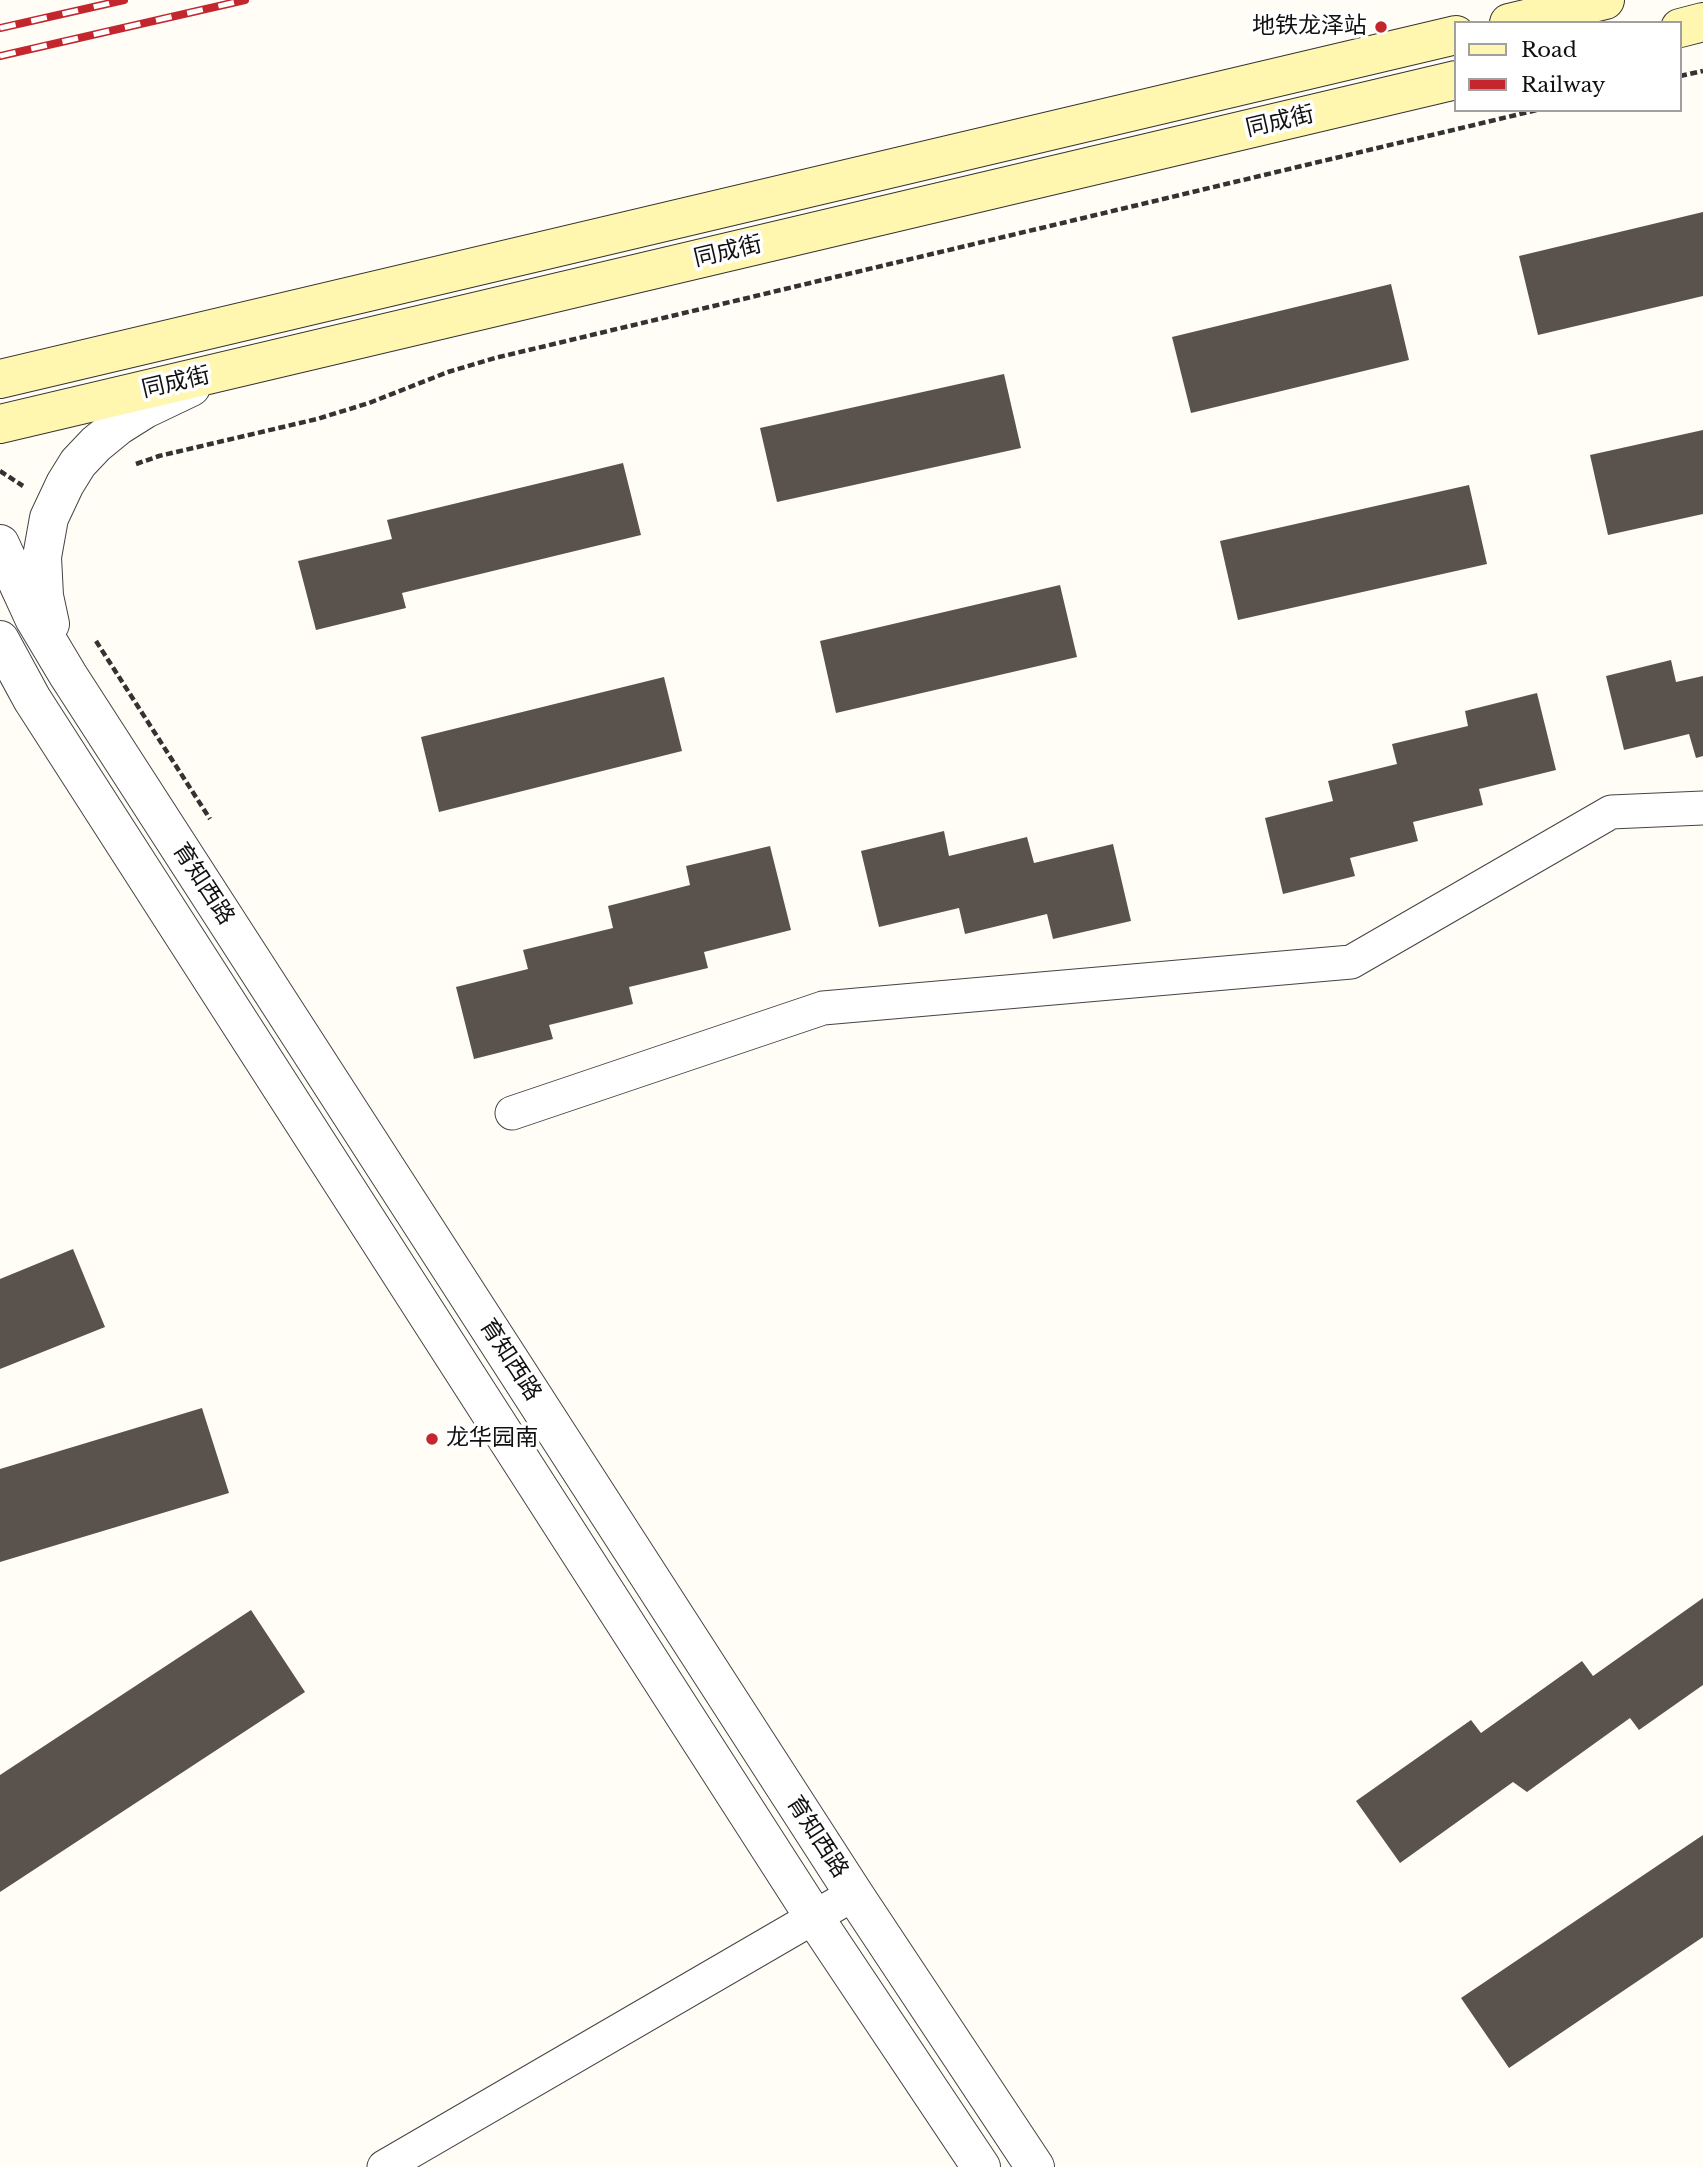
<!DOCTYPE html>
<meta charset="utf-8">
<style>
body{margin:0}
#map{position:relative;width:1703px;height:2167px;overflow:hidden;background:#fffdf5;font-family:"Libre Baskerville",serif}
canvas{display:block}
.legend{position:absolute;left:1454px;top:21px;width:228px;height:91px;box-sizing:border-box;background:#fff;border:2px solid #a0a0a0;margin:0;padding:9px 12px;list-style:none;font-size:21px;color:#111}
.legend li{display:flex;align-items:center;gap:14px;height:35px}
.legend b{width:35px;border:2px solid #a0a0a0}
</style>
<div id="map">
<canvas width="1703" height="2167"></canvas>
<ul class="legend">
<li><b style="height:9px;background:#fff6b0"></b>Road</li>
<li><b style="height:9px;background:#c4262e"></b>Railway</li>
</ul>
</div>
<script>
const c = document.querySelector('canvas').getContext('2d');
c.lineJoin = 'round';
function fill(path, color) { c.fillStyle = color; c.fill(path, 'evenodd'); }
const shape = rows => new Path2D(rows.map(r => 'M' + r).join(''));
function strokePath(path, color, width, dash) { c.strokeStyle = color; c.lineWidth = width; c.lineCap = dash ? 'butt' : 'round'; c.setLineDash(dash || []); c.stroke(path); }
function write(font, color, halo, rows, align = 'center') {
  c.font = font + ' "Libre Baskerville","Noto Sans SC",serif'; c.lineWidth = 7; c.setLineDash([]); c.textBaseline = 'middle'; c.strokeStyle = halo; c.fillStyle = color; for (const [text, x, y, turn = 0] of rows) {
    c.save(); c.translate(x, y); c.rotate((+turn || 0) * Math.PI / 180); c.textAlign = isNaN(turn) ? turn : align; if (halo) c.strokeText(text, 0, 0); c.fillText(text, 0, 0); c.restore();
  }
}
fill(shape([
 [1703,212,1703,296,1538,335,1519,256],
 [1391,284,1409,360,1191,413,1172,337],
 [1004,374,1021,448,777,502,760,428],
 [1703,430,1703,514,1608,535,1590,455],
 [623,463,641,535,402,593,406,608,316,630,298,561,392,539,387,520],
 [1469,485,1487,564,1238,620,1220,541],
 [1060,585,1077,657,836,713,820,641],
 [1671,660,1676,682,1703,676,1703,756,1696,758,1689,734,1624,750,1606,676],
 [664,677,682,751,439,812,421,737],
 [1537,693,1556,770,1479,789,1483,805,1413,822,1418,841,1350,858,1355,876,1283,894,1265,818,1333,801,1328,781,1397,764,1392,744,1468,726,1465,711],
 [944,831,949,856,1027,837,1034,863,1113,844,1131,921,1053,939,1047,914,965,934,959,908,879,927,861,851],
 [770,846,791,930,704,952,708,968,629,987,633,1004,549,1025,553,1039,474,1059,456,987,528,969,523,950,613,928,608,906,690,885,686,866],
 [73,1249,105,1327,0,1369,0,1279],
 [202,1408,229,1493,0,1562,0,1469],
 [1703,1598,1703,1685,1639,1730,1630,1718,1527,1792,1513,1782,1400,1863,1356,1801,1471,1720,1481,1733,1582,1661,1593,1676],
 [251,1610,305,1692,0,1892,0,1775],
 [1703,1835,1703,1937,1509,2068,1461,1998]
]), '#5a524d');
const minor = shape([
 [512,1113,823,1008,1351,962,1611,812,1703,808],
 [384,2167,854,1894]
]);
const tertiary = shape([
 [0,544,34,618,68,675,854,1894,1035,2167],
 [50,624,44,596,42,557,49,518,65,484,78,463,96,444,118,426,145,409,191,387],
 [0,640,32,699,814,1917,981,2167]
]);
const secondary = shape([
 [1509,23,1605,0],
 [1680,28,1703,22],
 [0,379,1456,35],
 [0,424,1456,80]
]);
strokePath(minor, '#444', 35);
strokePath(tertiary, '#444', 40);
strokePath(secondary, '#333', 40);
strokePath(shape([
 [1680,76,1703,71],
 [136,464,159,456,317,419,369,403,448,372,495,358,1537,110],
 [0,471,23,486],
 [96,641,210,819]
]), '#333', 4.5, [7, 3.5]);
strokePath(minor, '#fff', 33);
strokePath(tertiary, '#fff', 38);
strokePath(secondary, '#fff6b0', 38);
const rail = shape([
 [0,28,124,0],
 [0,56,245,0]
]);
strokePath(rail, '#c4262e', 8);
strokePath(rail, '#fff', 5, [16]);
for (const [x, y, r, color] of [
 [1381,27,7,"#c4262e"],
 [432,1439,7,"#c4262e"]
]) { const dot = new Path2D(); dot.arc(x, y, r, 0, 2 * Math.PI); c.fillStyle = color; c.fill(dot); strokePath(dot, '#fff', 2.5); }
write('23px', '#111', '#fff', [
 ["地铁龙泽站",1367,27],
 ["龙华园南",446,1439,"left"]
], 'right');
write('23px', '#111', '#fff', [
 ["同成街",1280,122,-13],
 ["同成街",728,252,-13],
 ["同成街",176,383,-13],
 ["育知西路",203,884,57],
 ["育知西路",510,1360,57],
 ["育知西路",817,1837,57]
]);
</script>
